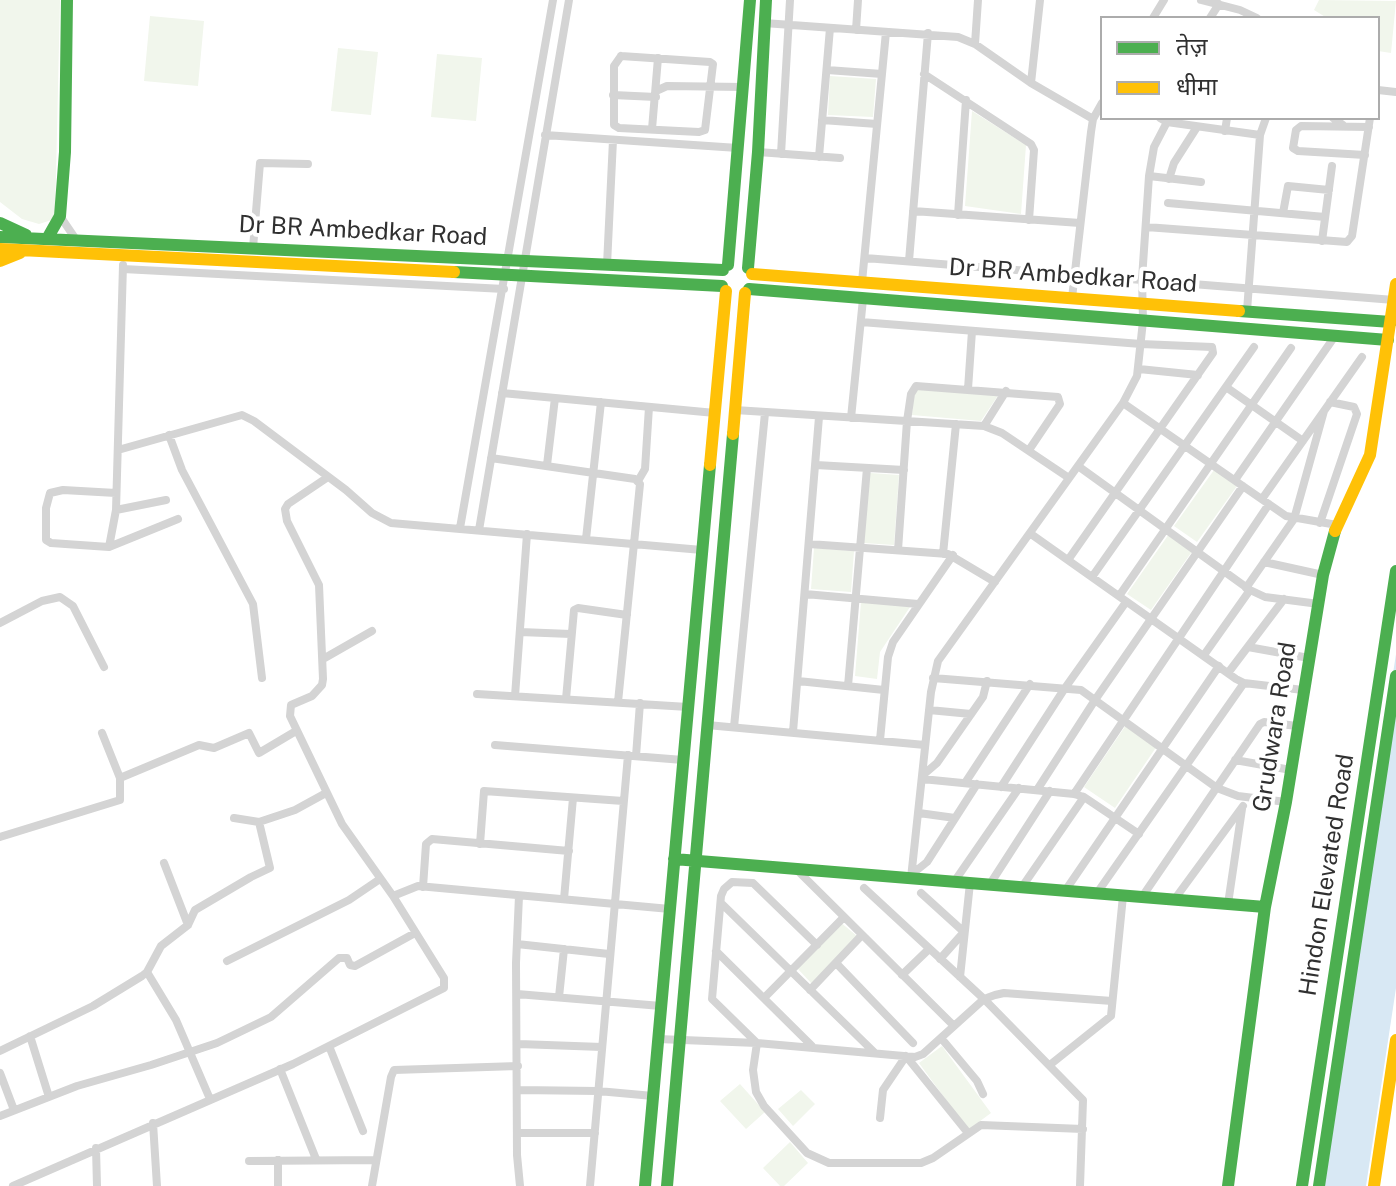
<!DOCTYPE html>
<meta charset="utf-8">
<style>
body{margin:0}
#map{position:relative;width:1396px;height:1186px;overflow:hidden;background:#fff;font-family:"Public Sans","Noto Sans Devanagari",sans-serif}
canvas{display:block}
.legend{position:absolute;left:1100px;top:16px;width:280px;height:104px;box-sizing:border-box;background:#fff;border:2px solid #acacac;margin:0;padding:10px 14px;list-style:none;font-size:24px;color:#303030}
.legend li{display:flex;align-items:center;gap:16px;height:40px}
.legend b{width:40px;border:2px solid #acacac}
</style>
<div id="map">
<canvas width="1396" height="1186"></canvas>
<ul class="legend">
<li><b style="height:10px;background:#4caf50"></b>तेज़</li>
<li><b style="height:10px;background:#ffc107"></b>धीमा</li>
</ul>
</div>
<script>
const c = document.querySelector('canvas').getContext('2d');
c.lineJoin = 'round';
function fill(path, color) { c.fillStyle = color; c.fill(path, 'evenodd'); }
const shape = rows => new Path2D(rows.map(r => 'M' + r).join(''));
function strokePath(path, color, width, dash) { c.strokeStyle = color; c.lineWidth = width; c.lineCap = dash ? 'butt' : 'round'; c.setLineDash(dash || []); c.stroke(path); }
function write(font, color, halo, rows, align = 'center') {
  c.font = font + ' "Public Sans",sans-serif'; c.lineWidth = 8; c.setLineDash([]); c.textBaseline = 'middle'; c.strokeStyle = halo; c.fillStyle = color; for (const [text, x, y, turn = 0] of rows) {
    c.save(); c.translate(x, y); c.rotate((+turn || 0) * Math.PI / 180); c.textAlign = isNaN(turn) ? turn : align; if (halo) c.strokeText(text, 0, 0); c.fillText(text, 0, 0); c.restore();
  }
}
fill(shape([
 [0,0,60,0,55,219,39,224,22,219,0,202],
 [1319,0,1396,1,1391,53,1378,51,1378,18,1327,18,1314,10],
 [150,16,204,21,198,86,144,81],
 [338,48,378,52,371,115,331,111],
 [437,54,482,58,476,121,431,117],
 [830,76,876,79,873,117,828,115],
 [972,111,1026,145,1021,214,965,206],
 [914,387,999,394,981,421,912,415],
 [1214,470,1237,486,1197,542,1174,526],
 [870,473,899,475,894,545,864,543],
 [1169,534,1193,550,1151,610,1127,594],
 [814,548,854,551,851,592,811,589],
 [861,602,910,607,880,652,877,679,855,676],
 [1126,725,1157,746,1115,808,1084,787],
 [840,922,857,936,812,984,797,968],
 [942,1046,991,1113,968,1130,919,1063],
 [740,1084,765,1112,746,1129,720,1101],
 [801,1090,815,1104,793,1126,778,1109],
 [790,1142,808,1163,784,1186,780,1186,763,1168]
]), '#f1f6ec');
fill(shape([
 [1396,654,1396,988,1366,1186,1314,1186]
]), '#d8e8f4');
strokePath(shape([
 [1201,0,1240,10,1257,18],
 [1153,18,1164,0],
 [1210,18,1219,4],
 [764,23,958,37,975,44,1031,83,1093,119],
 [856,30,858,0],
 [975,44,978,0],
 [621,56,710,62,713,64,705,130,699,132,619,128,614,125,614,66,621,56],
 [827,70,882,74],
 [924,74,1031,144,1034,150,1029,220],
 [1031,83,1040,0],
 [1378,90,1396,92],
 [656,91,667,86,743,87],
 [613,95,656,97],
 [1160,118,1167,122,1260,135],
 [1333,118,1343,125],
 [822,120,877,124],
 [652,129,658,58],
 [1225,131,1227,118],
 [545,135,738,148],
 [758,152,840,158],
 [781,154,790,0],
 [1365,155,1298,151,1293,148,1296,130,1301,126,1369,127],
 [819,157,830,28],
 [1149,176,1201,182],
 [1169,179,1174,163,1197,127],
 [1168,203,1325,217],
 [913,211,1080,223],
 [1283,213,1288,186,1329,190],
 [958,215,966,100],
 [60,216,75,238],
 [1146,227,1347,242,1352,236,1370,118],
 [1322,241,1332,166],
 [253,248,260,163,308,164],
 [865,258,1394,300],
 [909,261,928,33],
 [607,265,613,140],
 [123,269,504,289],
 [862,282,886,32],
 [1072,298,1091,132,1093,119,1102,103],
 [1247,311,1260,135,1266,118],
 [861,322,1141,344,1212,347,1213,353,1068,560],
 [1139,369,1198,375],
 [1226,387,1303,441],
 [968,389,972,331],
 [502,393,715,413],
 [1123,403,1286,516,1337,525],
 [735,410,984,426,1002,433,1069,478],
 [851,418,863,299],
 [984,426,1006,391],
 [169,435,182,470,253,604,262,678],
 [118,450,242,415,254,421,346,490,372,513,391,523,702,550],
 [491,458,635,479,640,484,618,702],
 [547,465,555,398],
 [816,465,904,470],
 [1078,466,1250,590,1265,597,1319,604],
 [1235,480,1335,336],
 [638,481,645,469,649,407],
 [116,493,63,490,50,493,46,508,46,540,51,543,109,547,178,519],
 [1262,499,1362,357],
 [116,510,166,500],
 [1320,523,1357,414,1354,407,1330,402],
 [460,528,553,0],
 [479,530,569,0],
 [1031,534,1236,679,1244,683,1303,690],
 [586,539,601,402],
 [809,544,948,554,995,582],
 [109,547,116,510,123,265],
 [898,550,907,421,911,394,916,386,1058,397,1060,404,1029,450],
 [943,554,956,424],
 [1264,562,1323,575],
 [1092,577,1254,347],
 [1246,588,1294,519,1324,411],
 [805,594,918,604],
 [1119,596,1291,348],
 [0,623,42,601,60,597,73,606,104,667],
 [520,632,571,634],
 [1248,647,1309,658],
 [1204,655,1250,590],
 [323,659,372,631],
 [1228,673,1284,599],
 [933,678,1081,690,1217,788,1238,796,1286,802],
 [798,681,884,690],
 [848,686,867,468],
 [477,694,688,707],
 [515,696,527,534],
 [566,699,574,610,578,608,627,615],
 [929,710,971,714],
 [707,725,925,745],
 [734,727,765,413],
 [793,732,819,417],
 [880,740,888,657,893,642,953,555],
 [495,745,683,760],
 [636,756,640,703],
 [1235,760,1291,770],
 [923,775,937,763,983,697,987,681],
 [120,778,199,745,214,748,249,733,259,753,296,731],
 [922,779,1074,794,1084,797,1139,834],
 [965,783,1030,684],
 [1001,787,1065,688,1126,602],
 [1037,790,1095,700,1243,486],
 [1074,794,1269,504],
 [919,813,955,818],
 [234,818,259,822,295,810,326,793],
 [0,837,120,800,120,778,102,733],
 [480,844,484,791,623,801],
 [164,863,188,925],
 [796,869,954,1026],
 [912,874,927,862,977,784],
 [911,878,931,692,938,661,1123,403,1137,376,1143,321,1142,279,1149,176,1154,147,1167,122],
 [954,882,1019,788],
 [990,884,1050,791],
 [423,887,426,844,432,839,569,851],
 [1022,887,1084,797],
 [864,888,984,999,1083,1100,1080,1186],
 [1065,891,1219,666],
 [921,893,964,932,940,959],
 [1097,893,1244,683],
 [393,896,418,886,670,909],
 [519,896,516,963,517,1155,520,1186],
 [1142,897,1260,724,1264,722,1297,726],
 [564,899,573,798],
 [1174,900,1243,806],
 [721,903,875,1053],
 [1228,904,1242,809],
 [517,944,609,954],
 [817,945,753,883,732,882,724,889,721,896,712,999,757,1043,753,1070,756,1092,764,1106,807,1153,829,1163,921,1163,933,1158,981,1125,1083,1129],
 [716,951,812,1046],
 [227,961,349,900,380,879],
 [836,963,913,1043],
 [147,972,176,1020,210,1099],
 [902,975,929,949],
 [960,977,970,883],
 [810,990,862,935],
 [517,994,661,1006],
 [559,997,564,949],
 [764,998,844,917],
 [30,1036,49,1097],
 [941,1038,977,1081,983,1094],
 [658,1039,757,1043,915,1057,923,1054,984,999,995,995,1004,993,1112,1001],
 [519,1044,602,1047],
 [329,1046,363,1131],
 [0,1051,93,1006,142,976,147,972,161,946,188,925,195,910,251,877,270,868,259,822],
 [1051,1064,1111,1016,1123,896],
 [280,1069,316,1159],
 [0,1073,14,1110],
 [518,1090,598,1091,653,1096],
 [0,1116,77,1086,151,1065,217,1043,271,1017,339,958,347,958,350,965,355,966,415,933],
 [880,1118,883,1090,906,1056,968,1133],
 [153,1123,157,1186],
 [517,1133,595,1133],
 [96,1148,97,1186],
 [278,1160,278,1186],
 [249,1161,376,1160],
 [13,1186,293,1064,444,988,444,978,393,896,342,824,290,716,291,705,312,696,322,685,323,679,319,585,287,521,285,509,288,504,328,477],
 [372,1186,391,1077,394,1070,518,1066],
 [590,1186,628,755]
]), '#d4d4d4', 8);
strokePath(shape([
 [0,223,26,235],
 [0,237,723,270],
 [47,239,60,216,65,152,67,0],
 [728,265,750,0],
 [748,268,758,152,766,0],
 [454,272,722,286],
 [749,289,1388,340],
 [1239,311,1391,322],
 [674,859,1265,907],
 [645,1186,710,465],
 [667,1186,733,434],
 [1228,1186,1265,907,1286,802,1323,575,1335,531],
 [1302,1186,1396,571],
 [1319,1186,1396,676]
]), '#4caf50', 12);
strokePath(shape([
 [0,249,454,272],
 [0,261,20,253],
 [752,274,1239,311],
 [733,434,745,293],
 [710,465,726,291],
 [1335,531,1370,455,1396,284],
 [1374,1186,1396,1040]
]), '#ffc107', 12);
write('24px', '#303030', '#fff', [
 ["Dr BR Ambedkar Road",363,231,3],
 ["Dr BR Ambedkar Road",1073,276,4],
 ["Grudwara Road",1275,727,-81],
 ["Hindon Elevated Road",1327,875,-81]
]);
</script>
